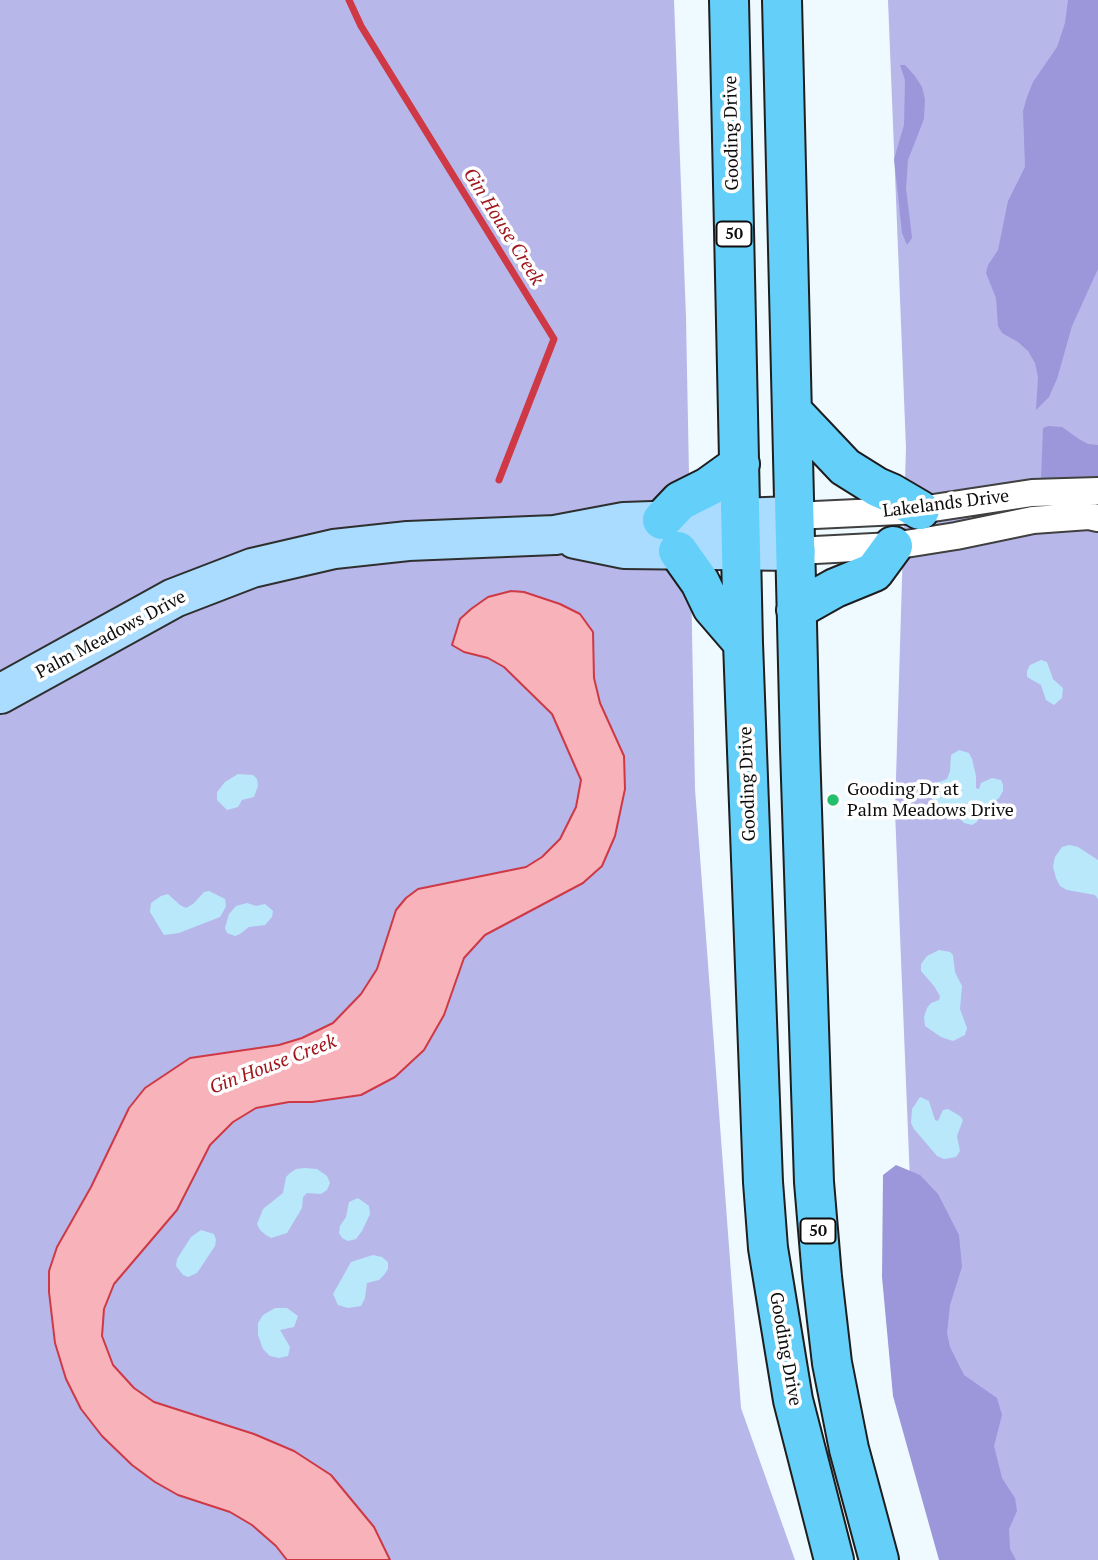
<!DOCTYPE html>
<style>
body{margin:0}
canvas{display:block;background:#eefaff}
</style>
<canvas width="1098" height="1560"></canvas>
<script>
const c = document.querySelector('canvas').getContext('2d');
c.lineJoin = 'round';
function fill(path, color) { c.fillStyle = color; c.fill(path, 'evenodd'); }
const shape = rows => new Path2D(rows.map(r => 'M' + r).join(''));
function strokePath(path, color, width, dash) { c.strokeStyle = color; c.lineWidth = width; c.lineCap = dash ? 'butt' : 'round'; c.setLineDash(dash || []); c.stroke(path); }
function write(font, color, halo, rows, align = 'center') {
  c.font = font + ' "PT Serif",serif'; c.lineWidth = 7; c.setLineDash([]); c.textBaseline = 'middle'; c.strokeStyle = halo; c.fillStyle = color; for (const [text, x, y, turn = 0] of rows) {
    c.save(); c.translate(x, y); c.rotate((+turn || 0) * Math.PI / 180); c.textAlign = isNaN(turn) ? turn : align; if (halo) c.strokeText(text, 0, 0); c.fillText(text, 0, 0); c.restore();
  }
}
fill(shape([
 [0,0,674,0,686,318,695,789,741,1408,795,1560,0,1560],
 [888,0,1098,0,1098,1560,967,1560,913,1255,895,811,906,448]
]), '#b7b7ea');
fill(shape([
 [1068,0,1098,0,1098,269,1072,326,1057,379,1049,397,1036,410,1038,377,1035,363,1028,351,1018,342,1002,333,998,326,996,298,986,273,988,265,998,250,1008,201,1025,167,1023,111,1027,97,1033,82,1057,47,1065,23],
 [900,65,905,65,915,76,922,87,925,99,924,119,908,160,906,188,912,238,907,245,902,233,894,159,904,125,905,80],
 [1048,426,1062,427,1079,439,1088,444,1098,445,1098,479,1041,480,1043,428],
 [896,1165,920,1175,938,1194,959,1235,962,1267,950,1305,947,1333,950,1347,964,1375,997,1398,1002,1415,994,1446,1002,1478,1015,1498,1017,1511,1009,1529,1010,1549,1016,1560,939,1560,893,1396,882,1277,883,1175]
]), '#9b97da');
fill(shape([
 [1041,660,1047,662,1053,679,1063,688,1062,698,1054,705,1046,700,1041,685,1027,677,1027,671,1030,665],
 [959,750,969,753,972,759,976,776,976,788,979,789,981,783,992,778,1001,780,1003,785,1003,791,999,798,981,812,977,822,972,825,964,823,953,811,941,809,935,805,932,798,934,784,947,779,950,771,951,755],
 [238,774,253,775,257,779,258,786,254,797,242,800,238,807,227,810,217,800,217,792,225,782],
 [1069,845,1078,847,1098,860,1098,899,1095,895,1067,890,1060,886,1056,878,1053,867,1055,857,1062,847],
 [209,891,225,899,226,906,223,912,220,917,179,933,164,935,150,912,151,903,161,896,168,894,180,905,186,908,193,904,204,892],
 [247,903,256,906,265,904,273,911,272,917,265,925,249,927,240,934,235,936,227,933,225,928,229,914,236,906],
 [939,950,950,952,953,955,955,972,962,986,960,1009,967,1028,965,1035,953,1041,941,1037,925,1026,924,1017,927,1008,931,1003,939,1000,940,996,934,986,921,971,921,964,927,956],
 [920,1097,929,1101,935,1120,938,1121,943,1110,948,1109,960,1116,963,1120,957,1136,960,1151,956,1157,944,1159,937,1156,914,1129,911,1123,912,1109],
 [305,1168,317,1169,327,1176,330,1183,327,1190,321,1194,307,1193,303,1197,302,1208,287,1233,271,1238,266,1235,260,1230,257,1224,263,1209,283,1193,286,1177,290,1173,296,1169],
 [358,1198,369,1206,370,1214,362,1231,356,1239,348,1241,342,1238,339,1233,340,1226,346,1217,349,1202],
 [201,1230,214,1234,216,1240,215,1246,197,1273,188,1277,183,1275,176,1266,177,1259,191,1237],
 [373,1255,382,1257,388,1262,388,1269,384,1275,379,1280,367,1283,365,1298,361,1306,348,1308,338,1305,333,1294,351,1262],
 [275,1308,287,1308,298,1316,294,1327,280,1330,290,1347,288,1356,279,1358,270,1356,263,1349,258,1335,258,1323,263,1315]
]), '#bae8fb');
const water = shape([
 [511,591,524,592,560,604,580,614,593,632,594,678,600,703,624,756,625,789,615,836,602,866,583,883,485,935,464,958,444,1015,424,1050,395,1077,361,1095,312,1102,289,1102,256,1108,233,1122,210,1145,177,1210,114,1284,104,1309,102,1336,113,1365,134,1388,154,1402,254,1434,294,1451,331,1475,374,1527,390,1560,287,1560,276,1546,252,1525,230,1512,178,1495,155,1482,132,1465,102,1436,81,1409,66,1379,55,1343,49,1292,49,1271,57,1247,91,1187,129,1108,145,1088,190,1058,279,1045,302,1038,333,1023,361,994,377,969,396,910,406,898,418,889,526,867,542,857,560,839,576,807,581,780,552,714,504,667,488,658,464,652,452,645,460,619,471,609,488,597,511,591]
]);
fill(water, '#f7b2ba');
strokePath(water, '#ce3945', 2);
strokePath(shape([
 [349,0,361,26,554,339,499,480]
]), '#ce3945', 7);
const street = shape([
 [794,516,920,510,1032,493,1098,491],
 [796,551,893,546,956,536,1033,520,1089,516,1098,518]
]);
const secondary = shape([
 [575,539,624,549,796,551],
 [0,694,174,598,252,568,334,549,408,541,555,535,624,522,794,516]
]);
const primary = shape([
 [729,0,743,643,763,1182,768,1248,793,1400,834,1560],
 [782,0,800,748,814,1182,822,1277,832,1363,849,1449,879,1560],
 [792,411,845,467,877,487,891,493,920,510],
 [662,520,680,501,708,487,740,464],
 [678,551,700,582,712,607,743,643],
 [796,610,835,588,874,572,893,546]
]);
strokePath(street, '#404040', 30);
strokePath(secondary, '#2f2f2f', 42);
strokePath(primary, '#1e1e1e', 42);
strokePath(street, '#fff', 26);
strokePath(secondary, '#a9dcff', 38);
strokePath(primary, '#64d0f9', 38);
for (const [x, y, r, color] of [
 [833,800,7,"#24bf6d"]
]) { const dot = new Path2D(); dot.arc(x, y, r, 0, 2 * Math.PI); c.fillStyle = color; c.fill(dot); strokePath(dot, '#fff', 2.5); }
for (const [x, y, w] of [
 [734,234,35],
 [818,1231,35]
]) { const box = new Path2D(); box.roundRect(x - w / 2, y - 12.5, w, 25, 5); c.fillStyle = '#fff'; c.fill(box); strokePath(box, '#0d0d0d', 2); }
write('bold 16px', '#0d0d0d', null, [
 ["50",734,234],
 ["50",818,1231]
]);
write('18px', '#0d0d0d', '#fff', [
 ["Gooding Drive",732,133,-91],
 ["Lakelands Drive",946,504,-7],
 ["Palm Meadows Drive",111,635,-28],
 ["Gooding Drive",748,784,-92],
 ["Gooding Drive",785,1349,80]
]);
write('18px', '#0d0d0d', '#fff', [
 ["Gooding Dr at",847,790],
 ["Palm Meadows Drive",847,811]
], 'left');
write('italic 19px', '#a0161c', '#fff', [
 ["Gin House Creek",503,227,58],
 ["Gin House Creek",273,1065,-21]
]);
</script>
